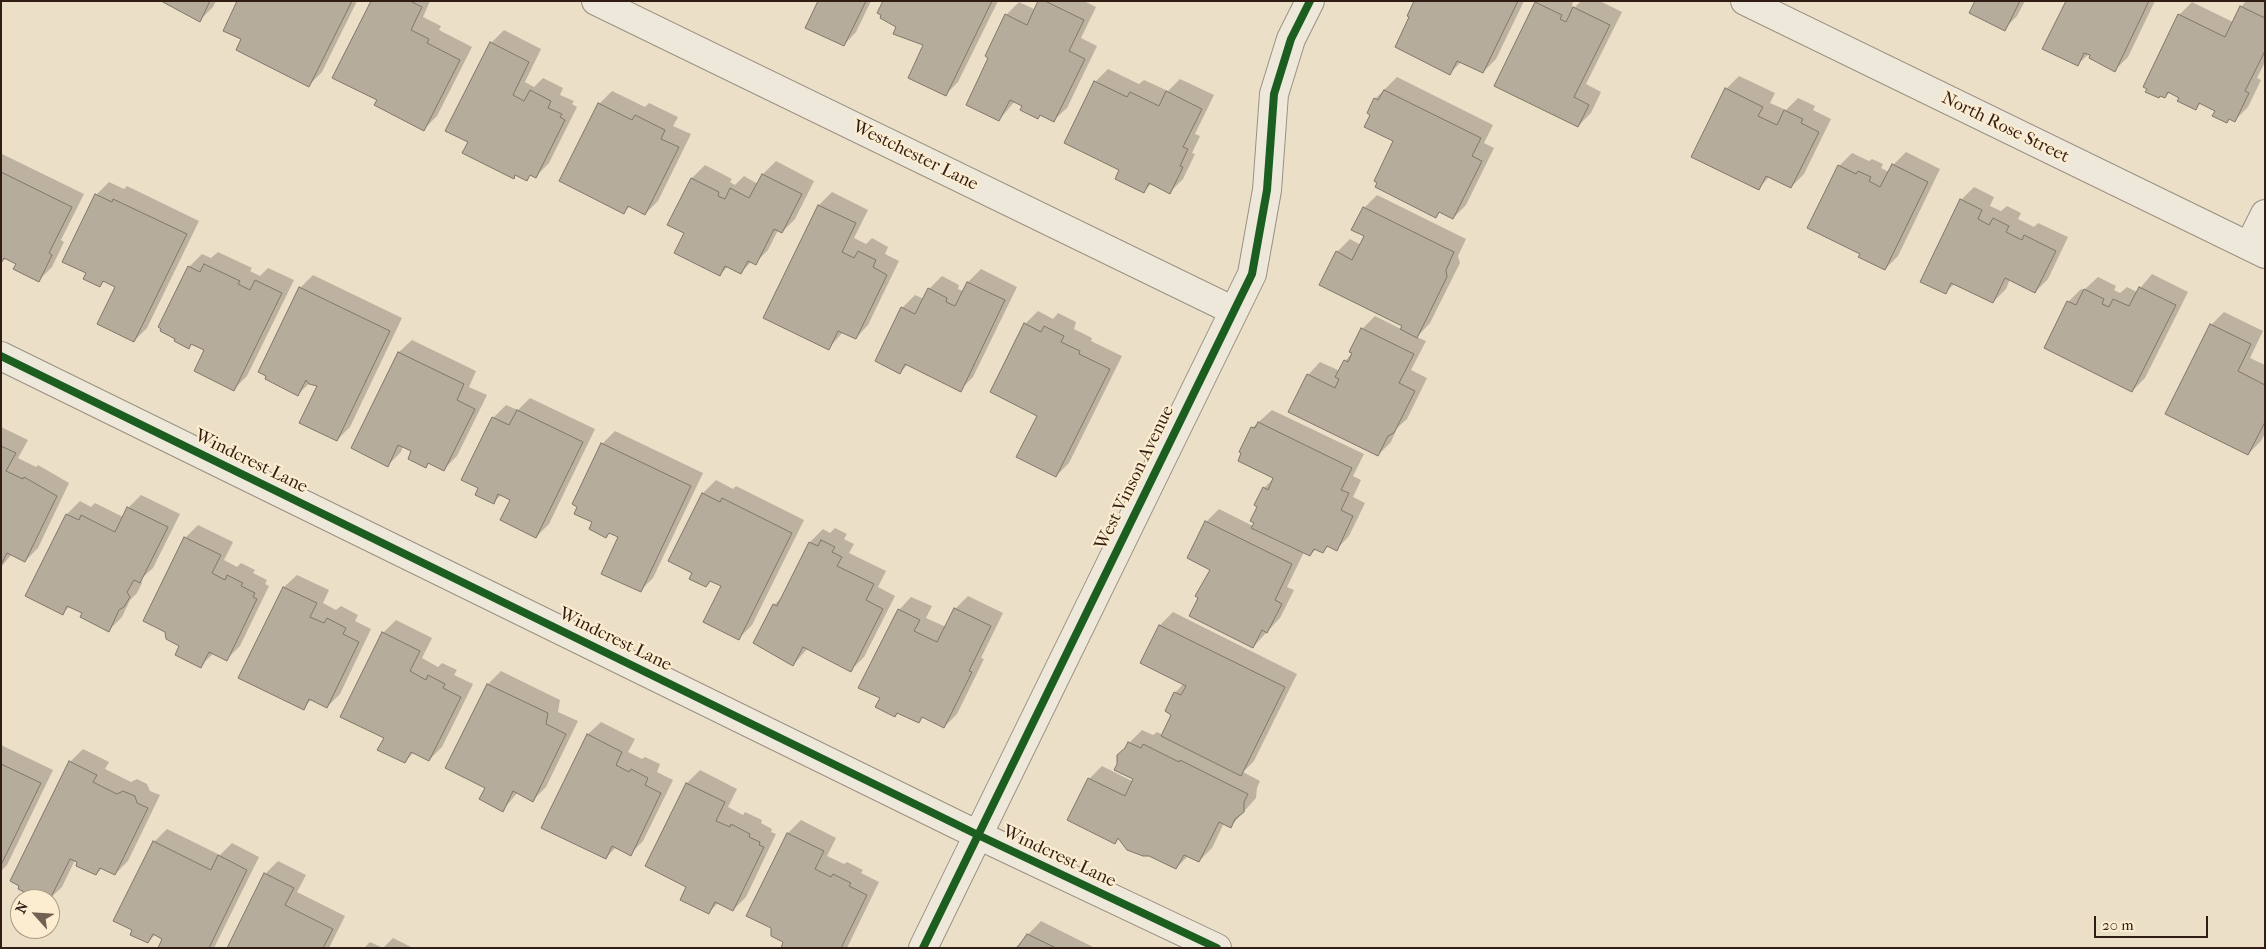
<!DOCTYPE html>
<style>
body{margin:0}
#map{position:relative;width:2266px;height:949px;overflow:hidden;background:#ecdfc7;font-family:"IM FELL French Canon",serif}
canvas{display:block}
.frame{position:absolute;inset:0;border:2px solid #311d14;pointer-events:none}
.north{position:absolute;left:10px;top:889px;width:50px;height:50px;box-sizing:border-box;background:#fcedd1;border:1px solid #ab9a85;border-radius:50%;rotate:296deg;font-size:14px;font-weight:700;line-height:20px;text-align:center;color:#311d14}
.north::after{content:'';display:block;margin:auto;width:18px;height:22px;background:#726153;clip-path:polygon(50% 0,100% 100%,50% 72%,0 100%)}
.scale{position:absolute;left:2094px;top:916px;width:114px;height:22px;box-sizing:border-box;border:2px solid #311d14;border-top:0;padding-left:6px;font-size:15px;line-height:18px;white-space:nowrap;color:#311d14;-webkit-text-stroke:4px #fcedd1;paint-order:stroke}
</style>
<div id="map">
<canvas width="2266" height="949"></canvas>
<div class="frame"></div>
<div class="north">N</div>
<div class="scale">20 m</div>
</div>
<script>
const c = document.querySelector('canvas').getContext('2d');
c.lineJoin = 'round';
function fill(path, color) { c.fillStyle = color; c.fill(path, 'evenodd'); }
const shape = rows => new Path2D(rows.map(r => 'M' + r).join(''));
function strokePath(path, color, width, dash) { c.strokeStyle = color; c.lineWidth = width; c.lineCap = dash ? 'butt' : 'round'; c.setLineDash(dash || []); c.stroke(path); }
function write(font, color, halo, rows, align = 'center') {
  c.font = font + ' "IM FELL French Canon",serif'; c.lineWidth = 4.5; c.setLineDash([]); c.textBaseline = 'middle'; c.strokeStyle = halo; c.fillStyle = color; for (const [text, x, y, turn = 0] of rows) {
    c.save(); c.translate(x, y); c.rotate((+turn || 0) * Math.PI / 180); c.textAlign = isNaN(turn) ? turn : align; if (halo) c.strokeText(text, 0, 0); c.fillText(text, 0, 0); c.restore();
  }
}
fill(shape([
 [163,1,216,1,213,7,200,20],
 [239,1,357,1,322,72,309,85,242,39],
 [372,1,430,1,423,17,441,26,439,30,472,47,437,116,424,129,378,99],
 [820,1,871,1,856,32,844,45],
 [885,1,998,1,958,82,945,95,925,45,898,26],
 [1040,1,1084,1,1096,7,1081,38,1097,46,1067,108,1054,120,1015,101,999,120,990,57,1006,15,1019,2,1036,10],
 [1416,1,1524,1,1496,59,1483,72,1462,61,1450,73,1396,46],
 [1537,1,1573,1,1572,6,1575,7,1581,1,1600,1,1622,12,1586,84,1601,92,1591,113,1578,126,1496,85],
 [1976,1,2025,1,2017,16,2004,29],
 [2067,1,2155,1,2128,57,2115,70,2089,54,2077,65],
 [2246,1,2265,1,2265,62,2257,78,2261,80,2248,107,2235,120,2201,103,2196,108,2170,92,2165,97,2179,15,2192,2,2233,22,2241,7],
 [504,30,541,49,525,82,534,87,543,78,563,88,560,95,574,101,572,104,577,107,549,163,536,176,531,174,526,179,516,174,513,177,469,141,491,43],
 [1108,69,1139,84,1144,80,1168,91,1180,79,1214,95,1195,134,1200,136,1192,153,1195,154,1183,179,1170,192,1152,183,1143,192,1121,169,1095,82],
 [1739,76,1775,93,1770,103,1786,110,1798,98,1815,106,1813,110,1831,119,1804,174,1791,187,1770,176,1759,188,1726,89],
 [1397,77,1493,125,1484,143,1494,148,1466,205,1453,218,1440,212,1436,216,1395,141,1372,114,1375,99],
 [612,91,645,107,649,103,678,117,673,126,691,134,658,201,645,214,630,206,624,212,599,104],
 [1906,152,1940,169,1898,256,1885,269,1839,166,1852,153,1869,161,1872,159,1883,164,1881,168,1889,172,1893,165],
 [2,154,84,194,61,240,64,242,52,267,39,280,17,263,6,258,1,263],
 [776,161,814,181,795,219,782,232,778,230,768,250,755,263,752,261,741,272,728,266,720,275,686,233,669,225,692,178,705,165,732,179,730,182,735,185,744,176,758,184,763,174],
 [109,182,124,189,127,186,199,221,147,328,134,341,117,287,104,281,99,286,88,273,96,195],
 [1974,187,1994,197,1990,206,2001,211,2007,206,2021,213,2018,219,2034,227,2038,223,2068,237,2048,279,2035,292,2010,279,2006,289,1993,302,1955,283,1945,293,1961,200],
 [832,192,868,210,854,238,866,244,872,238,888,247,885,254,899,261,868,325,856,338,843,332,829,348,765,317,819,205],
 [1377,195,1466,239,1458,256,1460,263,1430,323,1417,337,1426,341,1411,370,1427,378,1407,419,1397,428,1391,442,1378,455,1308,375,1320,362,1340,371,1345,361,1353,352,1362,329,1375,316,1401,329,1403,325,1337,252,1350,239,1361,245,1366,236,1364,208],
 [218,252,252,268,250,271,260,276,268,268,294,280,247,376,234,389,206,350,192,343,189,347,189,267,202,254,211,258],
 [981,269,1017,287,973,377,960,390,908,364,900,373,902,308,915,295,924,299,929,289,942,276,959,285,958,289,963,291,968,282],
 [2152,274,2188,292,2145,378,2132,391,2068,302,2081,289,2084,290,2098,277,2116,286,2114,290,2120,293,2127,287,2137,292],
 [313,275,402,318,350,427,337,440,319,386,311,382,298,394,300,288],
 [1038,311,1053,319,1058,313,1076,322,1074,329,1092,338,1091,341,1122,356,1069,463,1056,476,1039,415,1025,324],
 [2224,312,2263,331,2250,358,2265,365,2265,433,2261,441,2248,454,2211,325],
 [412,340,476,371,469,387,487,395,457,456,444,469,430,462,426,466,413,451,403,446,401,452,388,465,399,352],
 [530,398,595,429,549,524,536,537,511,499,501,495,494,502,493,418,506,405,518,410],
 [1272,410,1364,454,1353,476,1361,480,1353,497,1365,503,1349,536,1337,549,1329,545,1323,552,1316,549,1310,555,1304,552,1287,587,1294,590,1280,618,1253,647,1212,569,1206,522,1219,509,1253,526,1264,488,1275,477,1252,428],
 [1,427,28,440,18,458,36,467,38,465,69,483,38,548,25,561,12,554,1,567],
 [615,431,703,473,653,578,640,591,620,537,610,532,606,536,579,506,574,504,602,444],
 [716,480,733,489,736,486,804,520,752,625,739,638,722,586,711,580,706,586,694,573,670,560,703,493],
 [141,495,180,514,153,568,140,580,142,583,137,593,130,600,122,617,109,630,70,606,63,613,67,514,80,501,91,507,95,503,123,517,128,508],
 [198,525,233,542,224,560,237,567,241,563,255,570,253,573,267,580,265,584,269,586,240,646,227,659,214,653,200,666,181,646,185,538],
 [835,528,847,534,844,539,854,544,849,553,886,571,878,587,895,596,864,657,851,670,808,648,793,665,774,605,784,595,810,542,823,529,830,533],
 [297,575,329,590,323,603,336,610,341,606,358,615,355,621,371,629,340,694,327,707,312,699,303,708,240,677,284,587],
 [968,596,1003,613,981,658,984,659,957,714,944,727,923,717,919,722,899,712,895,716,882,698,899,610,911,597,932,606,926,618,946,627,955,609],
 [1173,612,1297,674,1254,761,1243,772,1260,781,1257,788,1256,798,1231,826,1224,823,1212,848,1199,861,1188,856,1176,868,1119,838,1115,842,1089,779,1102,766,1134,782,1127,746,1129,743,1142,730,1153,735,1157,732,1163,735,1173,714,1175,693,1184,683,1142,662,1160,625],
 [396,620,432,638,422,658,438,667,442,663,457,670,454,675,473,684,442,747,429,760,414,752,405,762,383,633],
 [501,671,560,700,558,712,578,721,546,787,533,800,518,792,503,810,487,787,446,768,488,684],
 [601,722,635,739,628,752,642,759,645,757,660,764,657,772,673,780,643,841,630,854,616,847,606,858,543,827,588,734],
 [1,745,53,770,7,865,1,871],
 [83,749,109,762,105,769,131,782,137,779,147,784,150,791,160,795,128,861,115,874,102,868,96,874,75,860,62,887,49,899,47,899,20,888,70,762],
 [700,770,737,789,728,807,743,815,745,812,762,820,761,823,772,829,771,832,776,834,746,897,733,910,718,903,708,913,688,886,647,866,687,783],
 [801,820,836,838,827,856,844,864,847,862,863,870,861,873,879,882,847,948,782,948,785,942,772,927,748,915,788,833],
 [167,829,220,855,232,843,259,857,214,948,159,948,164,938,156,934,148,942,154,842],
 [278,861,306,875,297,892,345,916,329,948,228,948,265,874],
 [1041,921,1095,948,1015,948],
 [393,938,413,948,383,948],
 [370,942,383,948,364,948]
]), '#0003');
const building = shape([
 [161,1,210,1,200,22,161,1],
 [237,1,352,1,309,87,236,50,241,39,223,31,237,1],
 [371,1,410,1,422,7,411,30,429,39,427,43,460,60,424,131,374,105,377,100,332,78,371,1],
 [818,1,866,1,844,46,805,28,818,1],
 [883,1,992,1,946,96,908,78,923,45,893,34,896,27,880,18,881,15,877,13,883,1],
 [1038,1,1045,1,1084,20,1069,51,1085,59,1054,122,1040,115,1038,119,1020,110,1022,106,1010,100,999,121,966,105,988,58,985,56,1005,14,1027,25,1038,1],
 [1414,1,1518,1,1483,73,1457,61,1450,75,1395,47,1409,17,1407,16,1414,1],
 [1975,1,2020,1,2005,31,1969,13,1975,1],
 [2066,1,2149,1,2115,72,2089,58,2090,55,2084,53,2078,66,2042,49,2066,1],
 [1535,2,1562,15,1560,19,1566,22,1573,7,1610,25,1574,97,1589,105,1578,127,1494,86,1535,2],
 [2240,6,2265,18,2265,51,2245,91,2249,93,2235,122,2229,119,2227,123,2212,116,2215,111,2199,103,2196,110,2177,101,2179,98,2168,92,2165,98,2160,96,2159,98,2145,92,2147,89,2143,87,2178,14,2225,37,2240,6],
 [490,42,529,62,513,95,524,101,530,90,551,101,548,108,562,114,560,117,565,120,536,178,530,175,527,181,515,175,514,179,462,153,468,142,445,131,490,42],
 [1094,81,1127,97,1130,92,1159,106,1166,91,1202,109,1183,147,1188,149,1180,166,1183,167,1170,194,1149,183,1144,193,1115,179,1119,170,1064,143,1094,81],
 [1725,88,1763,107,1758,116,1777,125,1784,110,1803,119,1801,123,1819,132,1791,188,1766,176,1759,190,1691,157,1725,88],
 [1384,90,1481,138,1472,156,1482,161,1453,219,1439,212,1436,218,1375,187,1377,183,1374,181,1393,141,1364,127,1370,115,1367,113,1374,98,1378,100,1384,90],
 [598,103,632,120,635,115,665,130,661,139,679,147,645,215,628,206,624,214,559,181,598,103],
 [1892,164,1928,182,1885,270,1858,257,1860,254,1807,228,1838,165,1856,174,1858,171,1871,177,1869,181,1880,187,1892,164],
 [1,172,72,207,49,253,52,255,39,282,13,269,16,264,4,258,1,263,1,172],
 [762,174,802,194,782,233,774,229,756,265,748,261,741,274,725,266,720,276,674,253,684,233,667,225,691,178,719,192,718,196,725,199,730,188,749,198,762,174],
 [95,194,112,202,113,199,187,234,134,342,97,324,115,287,103,281,100,287,83,279,86,273,62,262,95,194],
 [1960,199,1982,210,1978,219,1989,225,1993,218,2009,226,2006,232,2022,240,2024,235,2056,251,2035,293,2005,278,1993,303,1951,283,1946,294,1920,282,1960,199],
 [818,205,856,223,842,252,854,258,858,251,876,260,873,267,887,275,856,339,838,331,829,350,763,318,818,205],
 [1363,207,1454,252,1446,270,1447,277,1417,338,1400,329,1402,326,1319,285,1336,251,1352,260,1364,236,1351,230,1363,207],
 [204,264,240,281,238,284,250,290,255,280,282,293,234,391,194,371,204,350,191,344,189,349,174,341,175,339,160,331,161,329,158,327,188,266,200,272,204,264],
 [967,282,1005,300,961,392,905,364,900,374,875,361,901,307,915,314,928,288,947,298,946,302,955,306,967,282],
 [299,287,390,331,337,441,299,423,317,386,309,384,306,380,298,396,265,379,266,376,258,372,299,287],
 [2139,287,2176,305,2132,392,2044,348,2067,301,2076,305,2084,289,2104,299,2102,304,2109,307,2113,299,2129,306,2139,287],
 [1024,323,1041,332,1044,326,1064,336,1061,342,1080,351,1079,354,1110,369,1056,477,1016,457,1037,416,990,392,1024,323],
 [2210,324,2251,344,2238,371,2265,385,2265,422,2248,455,2165,414,2210,324],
 [1361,328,1414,354,1399,383,1415,391,1394,433,1388,436,1378,456,1288,412,1307,374,1335,388,1339,379,1335,377,1344,360,1348,362,1352,353,1349,352,1361,328],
 [398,352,464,384,457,400,475,409,444,471,428,463,426,468,408,459,411,451,398,445,388,467,351,448,398,352],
 [517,410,583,442,536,538,500,520,510,500,498,494,494,504,475,495,478,488,461,480,492,417,509,425,517,410],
 [1258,422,1352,468,1341,490,1349,493,1341,510,1353,516,1337,551,1327,546,1323,553,1314,549,1310,556,1251,528,1254,523,1250,521,1257,507,1254,505,1263,487,1268,490,1273,478,1238,461,1241,453,1239,452,1251,427,1255,428,1258,422],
 [601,443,691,486,641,592,601,574,618,537,609,533,606,538,589,529,592,522,574,514,577,507,572,504,601,443],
 [1,446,16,453,6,471,23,479,24,477,57,496,25,562,7,553,1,565,1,446],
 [702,493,720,502,722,498,792,533,739,640,703,622,721,586,710,581,706,587,689,579,692,573,668,561,702,493],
 [127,507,168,527,140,583,134,580,127,592,130,597,124,607,119,610,109,632,80,617,82,613,67,606,63,615,25,596,66,514,79,520,81,515,115,532,127,507],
 [1205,521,1292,564,1275,600,1282,604,1267,633,1262,630,1253,648,1189,616,1198,598,1195,596,1210,570,1187,558,1205,521],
 [184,537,221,555,212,573,225,580,227,575,243,583,241,586,255,593,253,597,257,599,227,661,209,652,201,668,175,655,179,646,166,639,165,632,143,621,184,537],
 [821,540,835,547,832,552,842,557,837,566,874,584,866,600,883,609,851,672,803,647,793,666,753,643,773,604,777,606,809,542,818,546,821,540],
 [283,587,317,603,310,617,324,623,327,618,346,628,343,634,359,642,327,708,309,699,304,710,238,678,283,587],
 [954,608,991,626,969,671,972,672,944,728,922,717,919,723,897,713,895,717,875,707,880,698,858,688,898,609,920,620,914,631,937,642,954,608],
 [1159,625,1285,687,1241,776,1161,736,1171,715,1165,711,1174,692,1181,695,1186,686,1140,663,1159,625],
 [382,632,420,651,410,671,426,680,428,675,445,684,443,688,461,697,429,761,411,752,405,763,377,750,384,738,340,717,382,632],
 [487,684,548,713,546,724,566,734,533,802,513,791,503,812,479,799,485,788,445,768,487,684],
 [587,734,622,752,616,765,629,772,631,769,648,778,645,785,661,793,631,856,612,846,606,859,541,828,587,734],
 [1128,742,1141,748,1143,744,1179,762,1180,760,1248,794,1244,802,1244,812,1235,819,1231,828,1219,822,1199,862,1184,855,1176,869,1149,856,1143,856,1127,850,1118,838,1115,844,1067,820,1088,778,1125,796,1133,779,1114,770,1117,764,1117,755,1125,748,1128,742],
 [69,761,97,775,93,782,117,794,123,791,135,796,137,803,148,808,115,875,100,868,96,875,76,866,77,862,70,859,50,899,38,896,37,898,18,889,19,886,10,881,69,761],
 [1,764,41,783,1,865,1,764],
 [686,783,725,802,716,821,730,827,731,824,750,834,749,837,760,842,759,845,764,847,733,911,715,902,709,914,680,900,686,887,645,866,686,783],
 [787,833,824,851,815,869,831,877,833,874,851,883,849,886,867,895,841,948,781,948,783,942,771,936,771,928,746,916,787,833],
 [153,841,211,870,218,855,247,870,209,948,158,948,162,939,153,934,148,943,130,935,132,930,113,921,153,841],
 [264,873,294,888,285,905,333,929,323,948,227,948,264,873],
 [1027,934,1056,948,1017,948,1027,934]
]);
fill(building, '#b6ac9c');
strokePath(building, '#80766a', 1);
const minor = shape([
 [596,1,1234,311],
 [1745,1,2265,254],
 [2249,246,2265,214],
 [1,356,978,835,1217,948],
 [923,948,1252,274,1267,190,1274,94,1291,39,1310,1]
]);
strokePath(minor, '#9a9082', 30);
strokePath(minor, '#eee8db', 28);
strokePath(shape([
 [1,356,978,835,1217,948],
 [923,948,1252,274,1267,190,1274,94,1291,39,1310,1]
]), '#1b5e20', 8);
write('18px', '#311d14', '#fcedd1', [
 ["North Rose Street",2005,128,26],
 ["Westchester Lane",915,156,26],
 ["Windcrest Lane",251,462,26],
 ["West Vinson Avenue",1135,478,-64],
 ["Windcrest Lane",615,640,26],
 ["Windcrest Lane",1059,857,25]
]);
</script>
